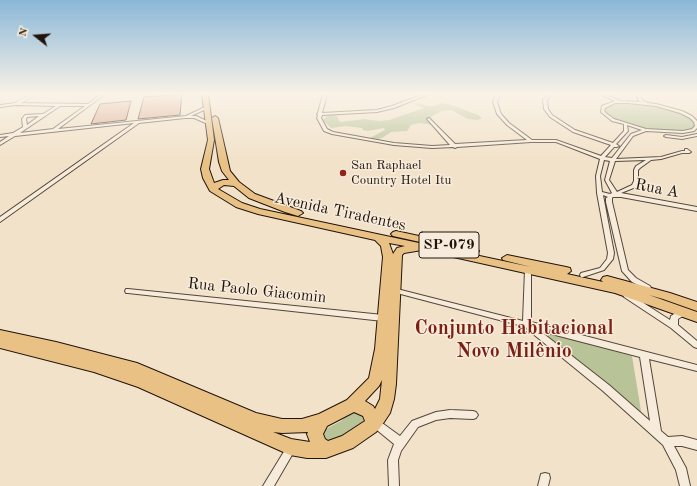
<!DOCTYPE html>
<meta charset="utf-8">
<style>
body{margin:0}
#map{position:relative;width:697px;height:486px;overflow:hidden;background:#f2e2c9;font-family:"Old Standard TT",serif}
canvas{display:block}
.north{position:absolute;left:16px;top:16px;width:40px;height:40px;-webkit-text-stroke:3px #f7ecdc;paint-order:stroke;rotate:287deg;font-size:11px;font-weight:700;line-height:16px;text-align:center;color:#20130a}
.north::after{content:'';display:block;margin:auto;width:14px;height:18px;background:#20130a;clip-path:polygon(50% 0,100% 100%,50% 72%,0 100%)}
</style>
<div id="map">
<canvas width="697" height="486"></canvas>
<div class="north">N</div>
</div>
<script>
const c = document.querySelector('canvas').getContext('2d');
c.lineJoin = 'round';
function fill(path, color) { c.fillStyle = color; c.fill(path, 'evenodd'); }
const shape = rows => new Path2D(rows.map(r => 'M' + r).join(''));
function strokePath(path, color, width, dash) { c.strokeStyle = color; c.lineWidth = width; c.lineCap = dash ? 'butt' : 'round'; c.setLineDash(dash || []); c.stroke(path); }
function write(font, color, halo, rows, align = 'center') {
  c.font = font + ' "Old Standard TT",serif'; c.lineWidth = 3; c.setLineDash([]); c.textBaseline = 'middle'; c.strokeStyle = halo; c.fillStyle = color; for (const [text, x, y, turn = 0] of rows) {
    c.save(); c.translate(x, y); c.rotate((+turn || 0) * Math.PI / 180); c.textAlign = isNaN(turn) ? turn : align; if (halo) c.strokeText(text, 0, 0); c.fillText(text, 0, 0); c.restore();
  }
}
fill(shape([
 [417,103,429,106,435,106,440,103,449,104,478,115,482,118,478,120,468,119,451,110,442,111,432,116,431,118,435,122,433,125,419,123,411,125,407,131,391,132,382,138,373,140,368,139,385,130,384,128,368,131,363,130,362,128,346,126,331,128,323,120,327,116,332,115,337,116,340,122,364,119,379,121,389,120,424,108,414,104],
 [617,103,642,103,669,108,689,117,695,121,695,126,691,129,682,131,655,131,639,128,615,120,607,115,604,111,605,107],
 [549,333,632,356,642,417,545,334],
 [359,409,367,420,346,436,325,442,321,433,322,431,341,421,353,410]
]), '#b8c498');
const building = shape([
 [182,94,180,115,138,119,144,97,182,94],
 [131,101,126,120,91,124,100,104,131,101]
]);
fill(building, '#dda88d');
strokePath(building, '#20130a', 1);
const street = shape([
 [101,94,105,94,58,129,186,116,207,106,209,107,208,108,191,116,196,116,211,123,208,124,194,118,185,118,139,123,0,222,0,217,134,123,15,136,0,145,0,142,9,136,0,137,0,135,13,133,23,127,22,119,25,115,43,114,56,106,16,105,0,107,0,105,16,103,88,104,101,94],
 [60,106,85,106,53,129,20,133,60,106],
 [39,116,27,125,26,119,27,117,39,116],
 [323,94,327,94,322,113,377,110,392,106,424,94,429,94,394,108,377,112,322,115,321,118,327,129,333,132,394,143,432,146,450,145,428,120,427,119,429,118,455,144,527,140,507,125,497,114,493,102,496,94,500,94,497,102,501,114,509,123,532,140,556,140,601,156,611,145,573,132,550,117,544,109,543,100,549,94,552,94,547,100,548,109,552,115,575,130,613,143,624,131,624,124,612,121,601,112,602,106,615,101,600,94,605,94,620,101,642,102,639,101,636,94,640,94,642,100,648,103,656,104,682,111,692,116,697,121,697,128,694,131,683,133,646,131,633,136,616,159,661,157,682,151,685,151,685,149,687,149,691,152,689,153,682,153,661,159,651,160,640,168,638,170,638,181,636,187,621,193,697,207,697,211,621,197,613,197,612,198,612,202,628,270,636,278,650,286,651,288,650,290,648,290,632,282,622,271,606,202,606,198,608,197,603,195,614,253,613,259,604,270,583,277,581,277,580,275,581,273,600,268,607,259,608,253,597,193,596,176,600,159,556,142,531,142,457,147,455,148,453,147,432,148,394,145,332,134,324,131,317,118,318,115,317,114,318,113,323,94],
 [615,103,628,103,656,106,680,113,690,118,694,122,695,126,692,129,683,131,646,129,614,119,607,114,604,111,605,108,615,103],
 [627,125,642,130,631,134,612,158,605,157,614,147,617,147,619,146,616,144,628,131,627,125],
 [604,160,610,161,605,180,612,193,610,194,602,192,600,176,604,160],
 [646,160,636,166,634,170,634,181,632,185,617,192,609,180,615,161,646,160],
 [697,134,697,136,682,139,666,137,664,136,666,135,682,137,697,134],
 [528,268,531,270,531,322,697,365,697,371,649,359,661,431,668,437,682,436,697,440,697,450,682,446,674,446,686,468,690,486,680,486,676,470,663,445,603,391,527,329,526,327,393,292,391,292,390,290,391,288,393,288,523,321,525,270,528,268],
 [540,331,640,357,650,421,609,385,540,331],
 [126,289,128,289,383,315,386,316,387,318,386,320,383,321,128,293,126,293,125,291,126,289],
 [624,293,628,293,670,320,671,316,680,310,683,309,686,310,687,312,686,314,678,319,678,325,697,341,697,348,694,347,671,328,624,297,623,295,624,293],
 [450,410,473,411,476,412,478,415,476,418,473,419,450,418,436,420,418,427,401,451,398,460,399,486,389,486,388,460,394,444,372,426,370,423,372,420,375,419,378,420,400,436,412,421,436,412,450,410],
 [291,443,294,445,296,448,274,486,263,486,288,445,291,443],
 [545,473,549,474,550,478,548,486,538,486,541,474,545,473]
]);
const secondary = shape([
 [31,94,37,94,18,105,13,104,31,94]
]);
const primary = shape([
 [202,94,208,94,214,140,209,169,214,183,223,180,229,180,222,171,219,162,212,118,215,116,218,118,230,171,239,182,255,194,301,211,303,213,298,216,285,212,249,198,234,186,224,185,218,189,242,203,260,209,531,267,503,260,502,258,507,255,566,267,570,268,571,271,567,274,603,282,601,280,603,277,607,276,670,293,697,302,697,311,663,299,649,295,697,312,697,322,615,293,422,250,404,253,402,255,396,384,394,399,390,413,380,428,376,432,353,448,326,458,307,458,290,455,138,387,94,372,0,348,0,330,56,342,137,363,256,413,282,419,302,419,319,414,347,400,369,378,375,349,383,257,381,246,375,240,258,214,236,207,210,191,203,178,201,169,208,140,202,94],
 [389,243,405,246,397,248,393,254,389,243],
 [382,380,380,399,375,409,373,406,365,401,379,386,382,380],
 [354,412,363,416,365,421,342,436,328,441,325,439,323,434,327,426,354,412],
 [273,432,282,433,308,432,307,434,310,442,291,439,273,432],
 [396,231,474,248,479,251,474,254,393,236,391,234,393,232,396,231]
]);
strokePath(street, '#54473a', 2);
strokePath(secondary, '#20130a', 1);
strokePath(primary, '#20130a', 2);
fill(street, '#f7ecdc');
fill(secondary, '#f7ecdc');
fill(primary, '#e9c184');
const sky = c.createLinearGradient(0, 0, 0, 162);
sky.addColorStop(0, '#8ab7d8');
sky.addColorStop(0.58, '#f9f2e7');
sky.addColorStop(1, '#f9f2e700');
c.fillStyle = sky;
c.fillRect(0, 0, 697, 162);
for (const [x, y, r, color] of [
 [343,173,4,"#8f2418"]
]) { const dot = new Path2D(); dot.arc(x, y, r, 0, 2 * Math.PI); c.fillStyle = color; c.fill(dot); strokePath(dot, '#f7ecdc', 1.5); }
write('13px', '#20130a', '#f7ecdc', [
 ["San Raphael",351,166],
 ["Country Hotel Itu",351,181]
], 'left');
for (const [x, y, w] of [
 [449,245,60]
]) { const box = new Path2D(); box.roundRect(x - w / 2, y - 13, w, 26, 3); c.fillStyle = '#f7ecdc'; c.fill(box); strokePath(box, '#20130a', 1); }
write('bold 15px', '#20130a', null, [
 ["SP-079",449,245]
]);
write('16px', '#20130a', '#f7ecdc', [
 ["Rua A",657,189,11],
 ["Avenida Tiradentes",340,212,12],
 ["Rua Paolo Giacomin",257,291,6]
]);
write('bold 20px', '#7a1f14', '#f7ecdc', [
 ["Conjunto Habitacional",514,329],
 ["Novo Milênio",514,352]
]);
</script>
